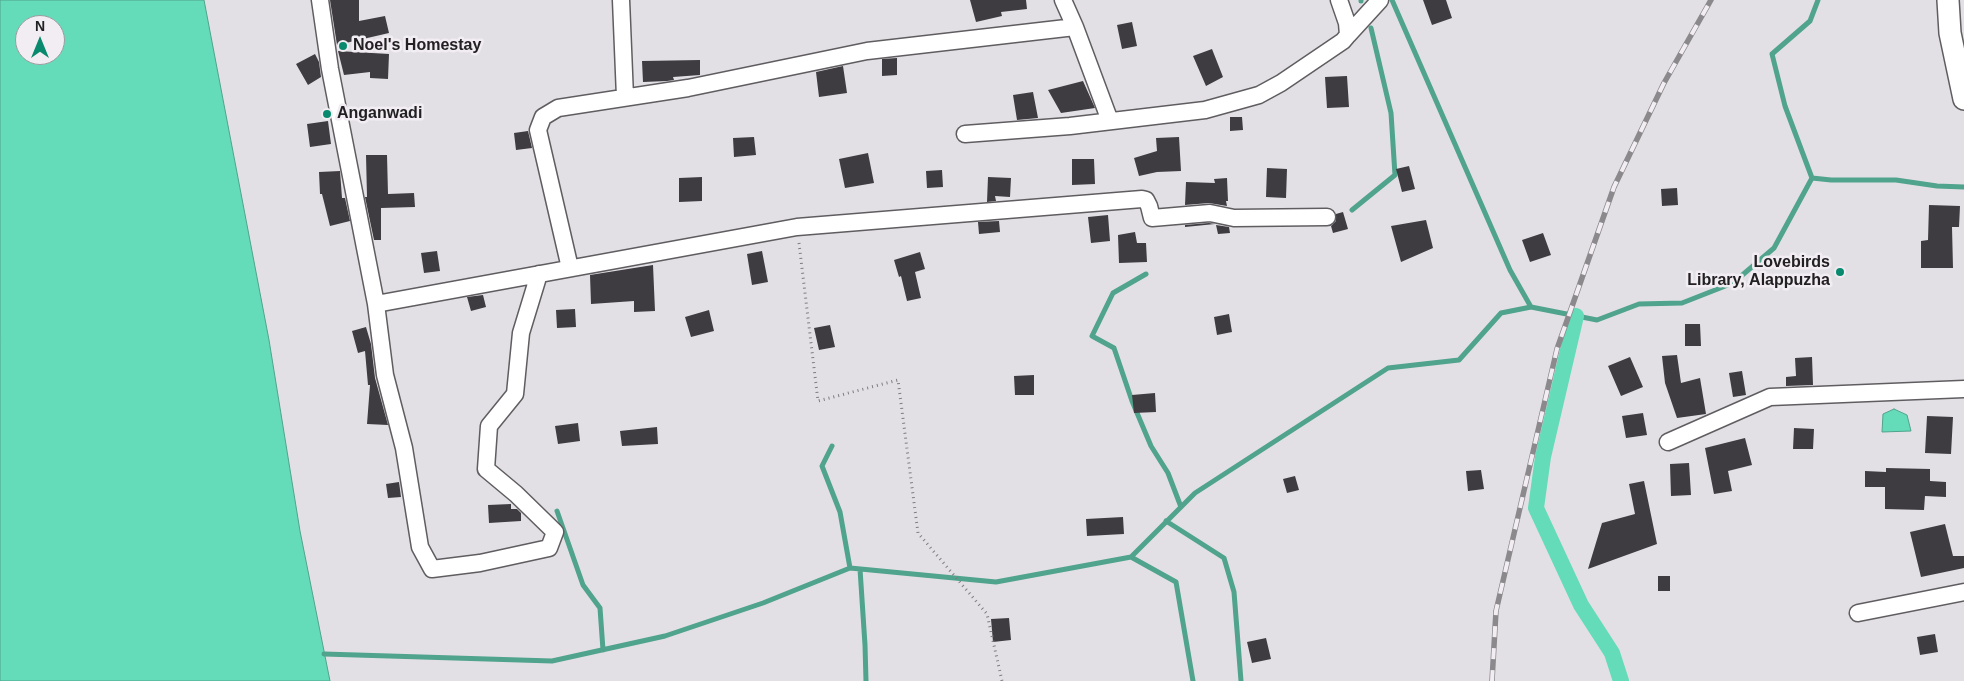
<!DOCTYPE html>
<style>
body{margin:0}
#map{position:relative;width:1964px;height:681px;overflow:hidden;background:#e3e0e5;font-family:Helvetica,sans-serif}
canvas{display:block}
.north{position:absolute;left:15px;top:15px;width:50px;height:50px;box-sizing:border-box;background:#f1edf2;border:1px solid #9e9b9f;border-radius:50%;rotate:0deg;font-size:14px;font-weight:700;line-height:20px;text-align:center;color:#222022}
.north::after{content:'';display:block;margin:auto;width:18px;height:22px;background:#098a6e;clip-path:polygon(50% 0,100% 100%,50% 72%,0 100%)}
</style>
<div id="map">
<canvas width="1964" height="681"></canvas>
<div class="north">N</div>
</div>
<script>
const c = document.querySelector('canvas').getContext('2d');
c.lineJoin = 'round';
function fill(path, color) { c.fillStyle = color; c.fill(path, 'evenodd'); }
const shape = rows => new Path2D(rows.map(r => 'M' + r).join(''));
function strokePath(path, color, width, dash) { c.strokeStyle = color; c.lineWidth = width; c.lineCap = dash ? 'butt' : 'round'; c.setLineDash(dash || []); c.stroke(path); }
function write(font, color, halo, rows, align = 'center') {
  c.font = font + ' Helvetica,sans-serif'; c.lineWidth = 5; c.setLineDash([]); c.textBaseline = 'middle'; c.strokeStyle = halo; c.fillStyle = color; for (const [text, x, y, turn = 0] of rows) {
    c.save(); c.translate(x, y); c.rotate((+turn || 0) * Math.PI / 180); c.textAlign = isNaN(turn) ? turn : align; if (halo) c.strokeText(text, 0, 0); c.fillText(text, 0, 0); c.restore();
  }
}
const water = shape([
 [0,0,204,0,269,340,300,531,330,681,0,681,0,0],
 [25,25,55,25,55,55,25,55,25,25],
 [1894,409,1907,415,1911,431,1882,432,1883,414,1894,409]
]);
fill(water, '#64dbb9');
strokePath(water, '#50a38c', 1);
strokePath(shape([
 [1361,0,1361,1],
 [1392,0,1510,270,1531,307],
 [1812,178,1785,106,1772,54,1810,21,1818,0],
 [1352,210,1395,175,1391,113,1371,28],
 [1146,274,1113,293,1092,336,1114,348,1132,401,1151,446,1168,473,1181,507],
 [832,446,822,466,840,512,850,568],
 [557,511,583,585,600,608,603,650],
 [1166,521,1224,558,1234,592,1241,681],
 [1131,557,1176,582,1193,681],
 [860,569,865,645,866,681],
 [324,654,552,661,665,636,763,603,850,568,996,582,1131,557,1195,493,1388,368,1459,360,1501,313,1531,307,1597,320,1639,304,1682,303,1733,283,1774,248,1812,178,1831,180,1896,180,1937,186,1964,187]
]), '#50a38c', 5);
strokePath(shape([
 [1576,316,1543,457,1536,508,1581,605,1612,653,1621,681]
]), '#64dbb9', 16);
fill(shape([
 [330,0,359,0,359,21,385,16,389,33,337,45],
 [970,0,1026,0,1027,9,1001,12,1002,16,976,22],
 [1423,0,1446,0,1452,18,1432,25],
 [1132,22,1137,46,1122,49,1117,25],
 [1212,49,1223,77,1206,86,1193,56],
 [338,51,389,54,388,79,370,78,370,72,344,75],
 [315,54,319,62,321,77,308,85,296,64],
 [897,58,897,75,882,76,882,59],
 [700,60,700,75,673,77,674,80,667,81,643,82,642,61],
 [843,66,847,93,819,97,816,72],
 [1347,76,1349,107,1327,108,1325,77],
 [1083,81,1095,108,1061,113,1048,90],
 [1033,92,1038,118,1017,120,1013,95],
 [1230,117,1242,117,1243,130,1230,131],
 [328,121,331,144,310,147,307,124],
 [528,131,532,148,516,150,514,133],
 [754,137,756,155,734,157,733,138],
 [1179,137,1181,171,1157,172,1139,176,1134,158,1157,151,1156,138],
 [868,153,874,183,845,188,839,159],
 [366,155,387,155,388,194,414,193,415,207,381,208,381,240,374,240,365,197,367,197],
 [1072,159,1094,159,1095,184,1072,185],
 [1409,166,1415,189,1402,192,1396,169],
 [1267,168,1287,169,1286,198,1266,197],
 [942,170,943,187,927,188,926,171],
 [340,171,342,198,345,198,350,221,330,226,322,194,320,194,319,172],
 [702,177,702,201,679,202,679,178],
 [988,177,1011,178,1010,197,995,196,996,201,987,202],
 [1227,178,1228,201,1226,201,1227,206,1209,203,1185,205,1186,182,1215,183,1214,179],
 [1677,188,1678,205,1662,206,1661,189],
 [1929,205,1960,206,1959,227,1952,227,1953,268,1921,268,1921,241,1928,240],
 [1343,212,1348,229,1333,233,1331,226,1336,221,1336,214],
 [1108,215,1110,241,1091,243,1088,217],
 [1426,220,1433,248,1401,262,1391,226],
 [999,221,1000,232,979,234,978,222],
 [1209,223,1215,224,1185,227,1185,225],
 [1216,225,1229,227,1230,233,1218,234],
 [1135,232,1137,243,1146,243,1147,262,1119,263,1118,235],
 [1543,233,1551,255,1530,262,1522,240],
 [437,251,440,271,424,273,421,253],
 [762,251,768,282,752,285,747,254],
 [920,252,925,269,915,272,921,298,907,301,901,276,899,277,894,260],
 [653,265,655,311,634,312,634,301,591,304,590,275],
 [483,295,486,307,471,311,467,297],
 [575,309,576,327,557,328,556,310],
 [709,310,714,331,691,337,685,317],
 [1229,314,1232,332,1217,335,1214,317],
 [1685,324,1700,324,1701,346,1685,346],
 [830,325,835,347,819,350,814,328],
 [366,327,371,344,375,378,388,425,367,424,370,385,368,385,365,351,358,353,352,331],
 [1677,355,1681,383,1700,378,1706,414,1677,418,1665,383,1662,356],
 [1630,357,1643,387,1621,396,1608,366],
 [1812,357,1813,385,1786,386,1786,377,1796,376,1795,358],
 [1742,371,1746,395,1733,397,1729,373],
 [1034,375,1034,395,1015,395,1014,376],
 [1155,393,1156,412,1134,413,1132,395],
 [1643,413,1647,435,1626,438,1622,416],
 [1927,416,1953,417,1951,454,1925,453],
 [578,423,580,441,558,444,555,426],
 [657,427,658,444,622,446,620,431],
 [1794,428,1814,429,1813,449,1793,449],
 [1745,438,1752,465,1728,471,1732,491,1714,494,1705,448],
 [1689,463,1691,495,1671,496,1670,464],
 [1886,468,1930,469,1930,481,1946,482,1946,497,1925,496,1924,510,1885,509,1885,487,1865,487,1865,471,1886,472],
 [1481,470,1484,489,1468,491,1466,471],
 [1295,476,1299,490,1287,493,1283,479],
 [1644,481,1657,544,1588,569,1602,523,1635,514,1629,484],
 [399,482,401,497,388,498,386,484],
 [511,504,511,509,517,509,521,513,521,521,489,523,488,505],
 [1123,517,1124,534,1087,536,1086,519],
 [1945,524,1953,556,1964,556,1964,568,1921,577,1910,532],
 [1658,576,1670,576,1670,591,1658,591],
 [1009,618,1011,640,993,642,991,619],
 [1935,634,1938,652,1920,655,1917,637],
 [1266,638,1271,659,1252,663,1247,642]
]), '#3e3c40');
const minor = shape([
 [320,0,330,69,376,304,385,375,404,448,420,547,432,569,480,563,549,548,555,532,516,494,486,469,489,426,515,394,521,333,539,274],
 [621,0,625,97],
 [1063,0,1075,27],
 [1348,35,1380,0],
 [965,134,1070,126,1205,110,1259,95,1281,83,1343,41,1348,35,1347,23,1339,0],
 [570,268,538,130,543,117,558,108,688,88,867,51,1075,27,1110,121],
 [376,304,797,227,1142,199,1146,200,1149,206,1152,218,1210,213,1234,218,1327,217],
 [1668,442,1770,397,1964,389],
 [1858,613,1964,592]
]);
const major = shape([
 [1948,0,1950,33,1964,99]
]);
strokePath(minor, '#605d61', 19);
strokePath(major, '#605d61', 24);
strokePath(shape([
 [799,243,818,401,898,380,918,533,987,614,1002,681]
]), '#7f7c80', 3, [1, 4]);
strokePath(minor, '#fff', 16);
strokePath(major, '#fff', 21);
const rail = shape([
 [1492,681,1496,611,1557,349,1614,187,1664,83,1711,0]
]);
strokePath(rail, '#8c898d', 5.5);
strokePath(rail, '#f1edf2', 4, [11]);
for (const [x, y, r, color] of [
 [343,46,5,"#098a6e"],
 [327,114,5,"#098a6e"],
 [1840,272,5,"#098a6e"]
]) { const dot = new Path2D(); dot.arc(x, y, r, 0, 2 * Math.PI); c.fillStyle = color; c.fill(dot); strokePath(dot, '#f1edf2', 2); }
write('bold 16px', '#222022', '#f1edf2', [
 ["Noel's Homestay",353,46],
 ["Anganwadi",337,114],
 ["Lovebirds",1830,263,"right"],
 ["Library, Alappuzha",1830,281,"right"]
], 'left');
</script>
